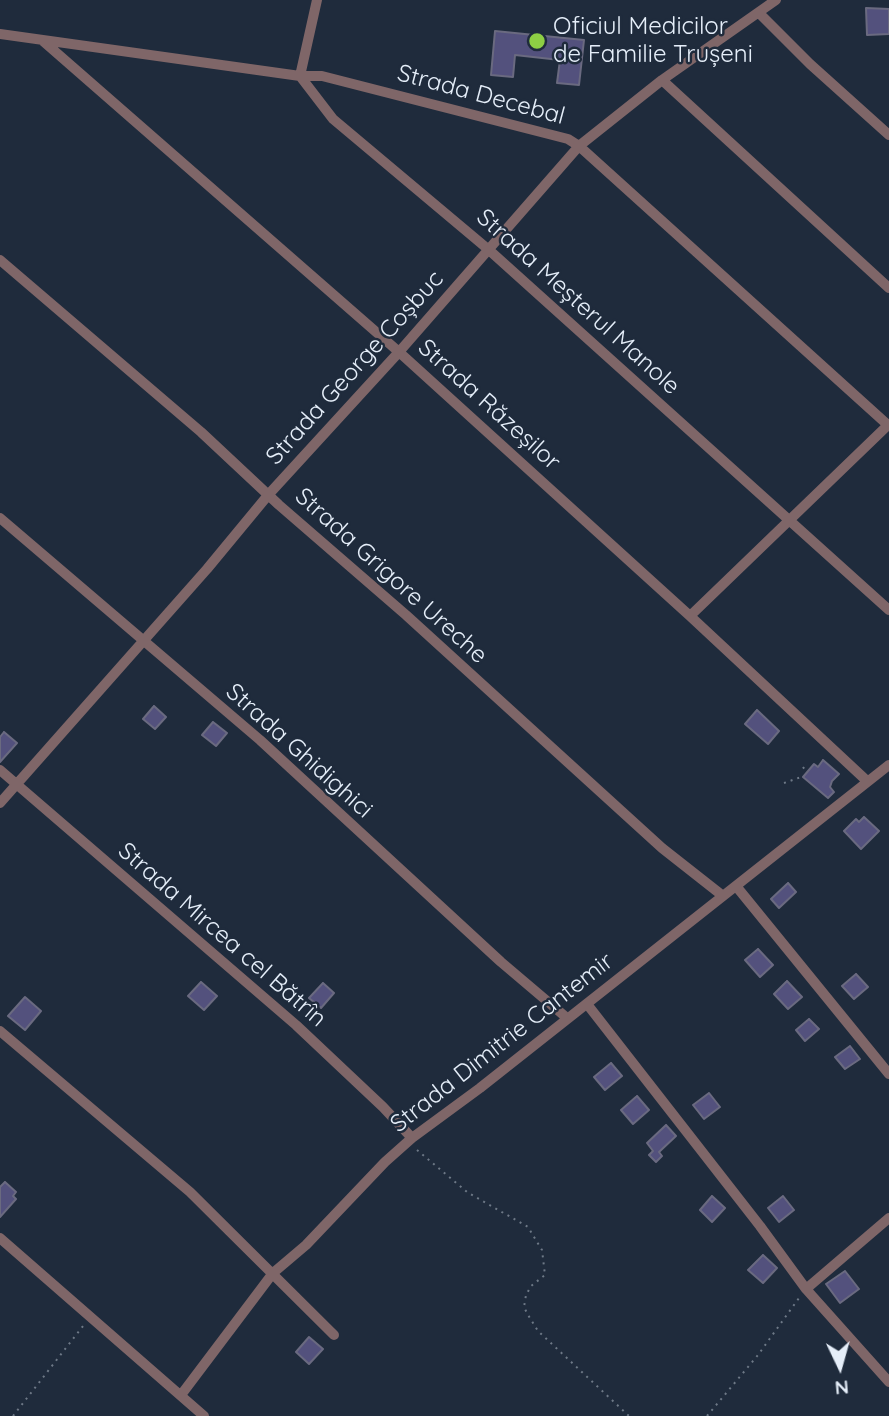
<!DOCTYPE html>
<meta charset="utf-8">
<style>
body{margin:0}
#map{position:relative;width:889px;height:1416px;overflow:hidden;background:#1f2b3c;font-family:Quicksand,sans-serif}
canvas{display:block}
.north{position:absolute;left:805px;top:1332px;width:70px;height:70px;-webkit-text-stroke:5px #1f2b3c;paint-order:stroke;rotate:175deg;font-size:19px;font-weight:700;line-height:28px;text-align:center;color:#e5eef9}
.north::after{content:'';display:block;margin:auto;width:24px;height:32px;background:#e5eef9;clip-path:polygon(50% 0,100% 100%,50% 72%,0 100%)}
</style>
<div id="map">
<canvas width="889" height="1416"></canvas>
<div class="north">N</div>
</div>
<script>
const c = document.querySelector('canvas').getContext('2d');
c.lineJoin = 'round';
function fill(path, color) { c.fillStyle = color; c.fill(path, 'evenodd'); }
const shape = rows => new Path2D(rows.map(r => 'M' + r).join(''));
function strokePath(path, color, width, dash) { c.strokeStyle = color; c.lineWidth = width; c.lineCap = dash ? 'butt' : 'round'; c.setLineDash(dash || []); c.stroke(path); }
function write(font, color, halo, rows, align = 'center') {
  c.font = font + ' Quicksand,sans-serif'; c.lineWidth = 5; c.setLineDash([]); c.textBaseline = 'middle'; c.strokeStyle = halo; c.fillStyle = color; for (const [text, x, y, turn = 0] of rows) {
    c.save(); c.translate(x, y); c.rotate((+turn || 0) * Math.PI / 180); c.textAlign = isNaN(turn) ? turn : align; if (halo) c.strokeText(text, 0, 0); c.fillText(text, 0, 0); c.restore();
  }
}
const building = shape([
 [866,8,889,9,889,34,867,35,866,8],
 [495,31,584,40,579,85,557,83,560,60,515,55,513,77,491,75,495,31],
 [154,706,166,717,155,729,143,719,154,706],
 [757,710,779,731,768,744,745,724,757,710],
 [213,722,227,733,216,746,202,735,213,722],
 [4,732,17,743,0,762,0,737,4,732],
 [823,760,839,774,832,781,830,787,834,792,828,798,803,777,814,764,818,767,823,760],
 [864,817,879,831,861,849,844,831,856,819,859,822,864,817],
 [788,883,796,892,779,908,771,899,788,883],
 [758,949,773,965,760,977,745,960,758,949],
 [856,974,868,987,854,999,842,986,856,974],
 [787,981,802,997,788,1009,774,994,787,981],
 [201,982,217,996,204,1010,188,996,201,982],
 [323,983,334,993,321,1008,309,998,323,983],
 [25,997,41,1011,25,1030,8,1016,25,997],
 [809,1019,819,1029,805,1041,796,1030,809,1019],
 [850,1046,860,1059,845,1069,835,1057,850,1046],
 [611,1063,622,1076,605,1090,594,1077,611,1063],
 [709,1093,720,1107,704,1119,693,1105,709,1093],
 [637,1096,649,1110,633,1124,621,1110,637,1096],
 [666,1125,676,1136,659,1152,662,1156,656,1162,649,1155,653,1151,647,1143,666,1125],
 [5,1182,16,1192,13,1196,16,1199,0,1217,0,1187,5,1182],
 [712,1196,725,1208,712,1222,700,1210,712,1196],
 [783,1196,794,1210,779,1222,768,1208,783,1196],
 [763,1255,777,1268,763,1283,748,1270,763,1255],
 [845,1271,859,1289,840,1303,826,1284,845,1271],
 [309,1337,323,1349,309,1364,296,1352,309,1337]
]);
fill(building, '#53517d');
strokePath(building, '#6a6a80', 2);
strokePath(shape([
 [803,767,807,773],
 [784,783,804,776],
 [417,1150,467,1192,528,1227,542,1250,545,1275,531,1286,526,1295,524,1307,528,1315,538,1331,629,1416],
 [13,1416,83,1326],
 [707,1416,758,1355,799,1298]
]), '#6e7987', 2, [2, 5]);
strokePath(shape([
 [317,0,300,76,333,119,489,250,889,610],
 [759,13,810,64,889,135],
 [0,34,300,76,322,76,568,139,579,146,889,426],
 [43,41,399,352,690,616,867,781],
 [662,80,889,288],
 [0,260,201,432,279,505,406,615,662,848,723,896],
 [0,518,260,740,501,962,567,1018],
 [690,616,889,424],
 [0,770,296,1025,383,1107,412,1138],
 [0,803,207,569,269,494,399,352,579,146,662,80,776,0],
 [736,886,889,1074],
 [587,1004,760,1226,806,1289,889,1382],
 [0,1031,190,1192,334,1335],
 [0,1238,204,1416],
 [806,1289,889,1218],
 [181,1395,273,1273,306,1245,385,1162,412,1138,480,1088,889,765]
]), '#7f6668', 10);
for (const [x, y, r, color] of [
 [537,41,9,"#8dce44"]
]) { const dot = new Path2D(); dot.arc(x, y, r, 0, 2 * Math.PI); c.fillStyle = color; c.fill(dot); strokePath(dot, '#1f2b3c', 2.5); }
write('24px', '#e5eef9', '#1f2b3c', [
 ["Oficiul Medicilor",553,27],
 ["de Familie Trușeni",553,55]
], 'left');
write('24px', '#e5eef9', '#1f2b3c', [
 ["Strada Decebal",481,95,15],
 ["Strada Meșterul Manole",578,302,42],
 ["Strada George Coșbuc",355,368,-48],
 ["Strada Răzeșilor",489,405,42],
 ["Strada Grigore Ureche",391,576,42],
 ["Strada Ghidighici",299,751,42],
 ["Strada Mircea cel Bătrîn",222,935,41],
 ["Strada Dimitrie Cantemir",502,1043,-38]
]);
</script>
